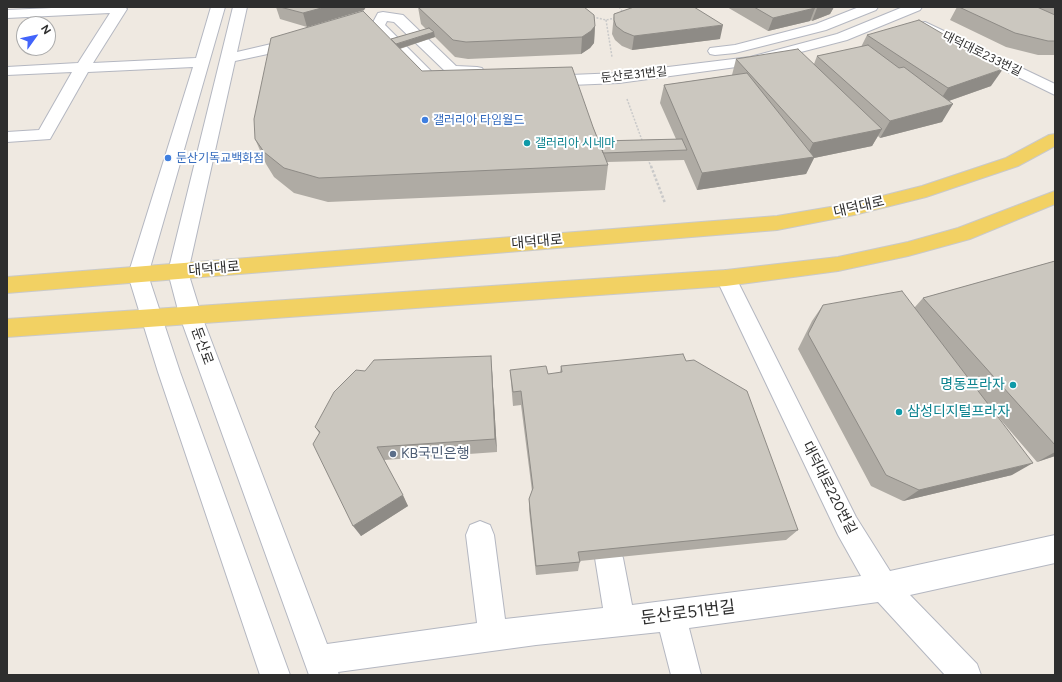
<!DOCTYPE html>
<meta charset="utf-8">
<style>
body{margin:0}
#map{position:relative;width:1062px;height:682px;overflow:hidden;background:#efe9e1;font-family:Figtree,sans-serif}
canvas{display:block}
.frame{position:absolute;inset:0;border:8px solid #2e2e2e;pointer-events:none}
.north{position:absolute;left:16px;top:16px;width:40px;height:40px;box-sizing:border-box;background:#fff;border:1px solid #ababab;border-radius:50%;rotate:57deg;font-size:11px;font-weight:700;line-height:16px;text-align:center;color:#2e2e2e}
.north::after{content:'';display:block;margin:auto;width:14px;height:18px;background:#4264fb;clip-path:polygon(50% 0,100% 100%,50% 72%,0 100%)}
</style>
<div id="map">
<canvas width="1062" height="682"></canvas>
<div class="frame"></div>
<div class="north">N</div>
</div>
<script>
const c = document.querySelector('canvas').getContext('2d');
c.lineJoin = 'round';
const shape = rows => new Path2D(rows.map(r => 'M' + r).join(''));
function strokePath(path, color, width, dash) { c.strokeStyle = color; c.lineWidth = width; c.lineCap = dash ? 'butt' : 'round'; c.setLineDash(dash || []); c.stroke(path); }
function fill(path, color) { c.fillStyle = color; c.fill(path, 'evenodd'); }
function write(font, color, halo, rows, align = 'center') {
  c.font = font + ' Figtree,"Noto Sans KR",sans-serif'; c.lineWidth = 4; c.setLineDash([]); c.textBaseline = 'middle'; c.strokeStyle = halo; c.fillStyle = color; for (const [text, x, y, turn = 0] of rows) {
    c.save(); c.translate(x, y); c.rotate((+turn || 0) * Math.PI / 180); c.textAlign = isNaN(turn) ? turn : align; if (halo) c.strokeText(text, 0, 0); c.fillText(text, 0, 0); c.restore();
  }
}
const minor = shape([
 [74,7,125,7,127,9,93,63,196,58,211,7,225,7,148,275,180,372,290,675,260,675,158,372,128,275,193,67,88,72,50,139,7,142,7,132,39,130,72,72,7,75,7,67,78,63,110,13,7,18,7,10,74,7],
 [233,7,247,7,237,52,297,38,302,39,304,42,302,45,277,52,235,61,188,272,201,314,327,644,477,623,466,535,470,525,480,521,490,525,494,535,505,619,603,608,595,558,599,548,609,544,619,548,623,558,632,605,861,576,838,535,716,278,719,273,726,270,733,273,736,278,856,517,890,571,1055,535,1055,563,910,595,977,664,981,675,945,675,878,602,689,628,701,675,671,675,660,632,536,645,338,672,339,675,309,675,179,314,168,272,233,7],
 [859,7,878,7,876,10,826,30,735,53,715,55,710,54,708,51,710,48,735,45,816,24,859,7],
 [903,7,922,7,920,10,847,40,751,65,619,83,546,86,541,84,538,81,541,78,546,76,619,73,750,57,837,34,903,7],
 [383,12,403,15,456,66,477,67,482,68,484,71,482,74,477,75,447,73,394,22,387,21,385,25,437,77,453,80,456,83,453,86,448,88,427,84,371,26,378,13,383,12],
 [925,22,1055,84,1055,95,920,29,918,26,920,23,925,22]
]);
const major = shape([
 [1055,134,1055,146,1018,166,926,197,854,215,777,230,7,293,7,277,777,216,854,203,922,186,1006,158,1049,135,1055,134],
 [1055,191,1055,204,970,239,908,256,838,271,726,286,7,337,7,319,726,270,838,257,908,242,958,228,1055,191]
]);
strokePath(minor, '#b4b7c1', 2);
strokePath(major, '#c9c9c9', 2);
strokePath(shape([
 [619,7,622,11,621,14],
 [593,17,606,20,615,18],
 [606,20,612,57],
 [627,99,643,143],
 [648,159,651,167]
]), '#c9c9c9', 1.5, [2, 1.5]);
strokePath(shape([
 [651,166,665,203]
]), '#c9c9c9', 2.5, [2.5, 2]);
fill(minor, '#fff');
fill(major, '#f2d163');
fill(shape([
 [276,7,366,7,364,10,307,27,280,19],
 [418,7,595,26,594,43,590,48,581,54,468,59,455,57,435,37,400,49,422,71,593,127,599,141,676,139,660,103,664,85,732,75,736,59,814,64,817,56,861,47,867,35,991,86,949,101,942,122,880,138,878,136,872,146,814,158,806,174,697,190,684,160,607,162,608,165,605,190,328,202,294,193,274,177,266,164,255,139,391,39,426,29,421,24],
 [727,7,834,7,830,14,812,21,811,20,810,21,768,31],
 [957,7,1055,7,1055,55,1038,55,1006,47,950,20],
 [614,14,720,39,632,50,622,46,615,40,612,34],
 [1055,261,1055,456,1037,462,994,412,1012,475,903,501,871,486,798,349,812,321,823,305,915,307,923,298],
 [686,361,798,530,786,540,580,561,578,571,536,575,529,510,529,499,532,491,521,405,513,406,510,370,548,374,560,373,561,366],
 [492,370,497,452,384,460,408,506,361,536,319,433,315,427,365,371]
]), '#afaba4');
fill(shape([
 [325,7,366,7,364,10,307,27,303,13],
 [819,7,834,7,830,14,812,21,817,8],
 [815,8,810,21,768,31,773,18],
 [723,25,720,39,632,50,634,36],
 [595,26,594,43,590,48,581,54,582,37],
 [434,32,435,37,386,53,385,48],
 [1003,69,991,86,937,105,948,88],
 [953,104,942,122,880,138,890,121],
 [882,129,872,146,814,158,806,174,697,190,702,173,806,158,813,143],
 [491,356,492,370,497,452,495,439],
 [1055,452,1055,456,1037,462],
 [1033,463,1012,475,903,501,919,490],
 [403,495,408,506,361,536,353,526]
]), '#8e8b86');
const building = shape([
 [280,7,325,7,303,13,280,7],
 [418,7,584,7,594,15,595,26,591,31,582,37,466,42,453,40,418,7],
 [634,7,694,7,723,25,634,36,624,32,616,26,614,20,614,14,634,7],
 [754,7,814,7,815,8,773,18,754,7],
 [959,7,1037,7,1055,15,1055,41,1048,41,1015,33,959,7],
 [363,11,422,71,572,67,593,127,608,165,319,178,284,168,264,152,255,139,254,119,271,38,363,11],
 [919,20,1003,69,948,88,867,35,919,20],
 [429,28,434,32,396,44,391,39,429,28],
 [868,45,899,68,904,67,953,104,890,121,817,56,868,45],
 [798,49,882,129,813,143,736,59,798,49],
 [747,73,814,157,702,173,664,85,747,73],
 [682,139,687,150,603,153,599,141,682,139],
 [1055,261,1055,445,923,298,1055,261],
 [902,291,1033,463,919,490,886,475,808,334,823,305,902,291],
 [683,354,686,361,694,360,747,391,798,530,578,552,580,562,536,566,529,499,533,488,521,391,513,392,510,370,546,366,548,374,562,372,561,366,683,354],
 [491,356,495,439,377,447,403,495,353,526,313,444,320,432,315,427,334,392,356,370,365,371,374,360,491,356]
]);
fill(building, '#cbc7bf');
strokePath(building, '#8e8b86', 1);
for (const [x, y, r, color] of [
 [425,120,4,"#3f7fe0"],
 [527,143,4,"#0f9aa8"],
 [168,158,4,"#3f7fe0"],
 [1013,385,4,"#0f9aa8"],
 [899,412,4,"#0f9aa8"],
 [393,454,4,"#5c6f8a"]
]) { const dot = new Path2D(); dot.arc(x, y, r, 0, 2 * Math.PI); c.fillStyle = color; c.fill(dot); strokePath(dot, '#fff', 1.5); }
write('12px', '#2e2e2e', '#fff', [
 ["대덕대로233번길",982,54,26],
 ["둔산로31번길",634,75,-6]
]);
write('12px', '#366cbe', '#fff', [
 ["갤러리아 타임월드",433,120],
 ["둔산기독교백화점",176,158]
], 'left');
write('12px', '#0d838f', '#fff', [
 ["갤러리아 시네마",535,143]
], 'left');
write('14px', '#2e2e2e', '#fff', [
 ["대덕대로",859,207,-13],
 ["대덕대로",537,242,-5],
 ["대덕대로",214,269,-5],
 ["둔산로",202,346,70],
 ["대덕대로220번길",829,488,63]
]);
write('14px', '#0d838f', '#fff', [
 ["명동프라자",1005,385],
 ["삼성디지털프라자",907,412,"left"]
], 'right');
write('14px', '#4e5e75', '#fff', [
 ["KB국민은행",401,454]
], 'left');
write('17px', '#2e2e2e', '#fff', [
 ["둔산로51번길",688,613,-7]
]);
</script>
